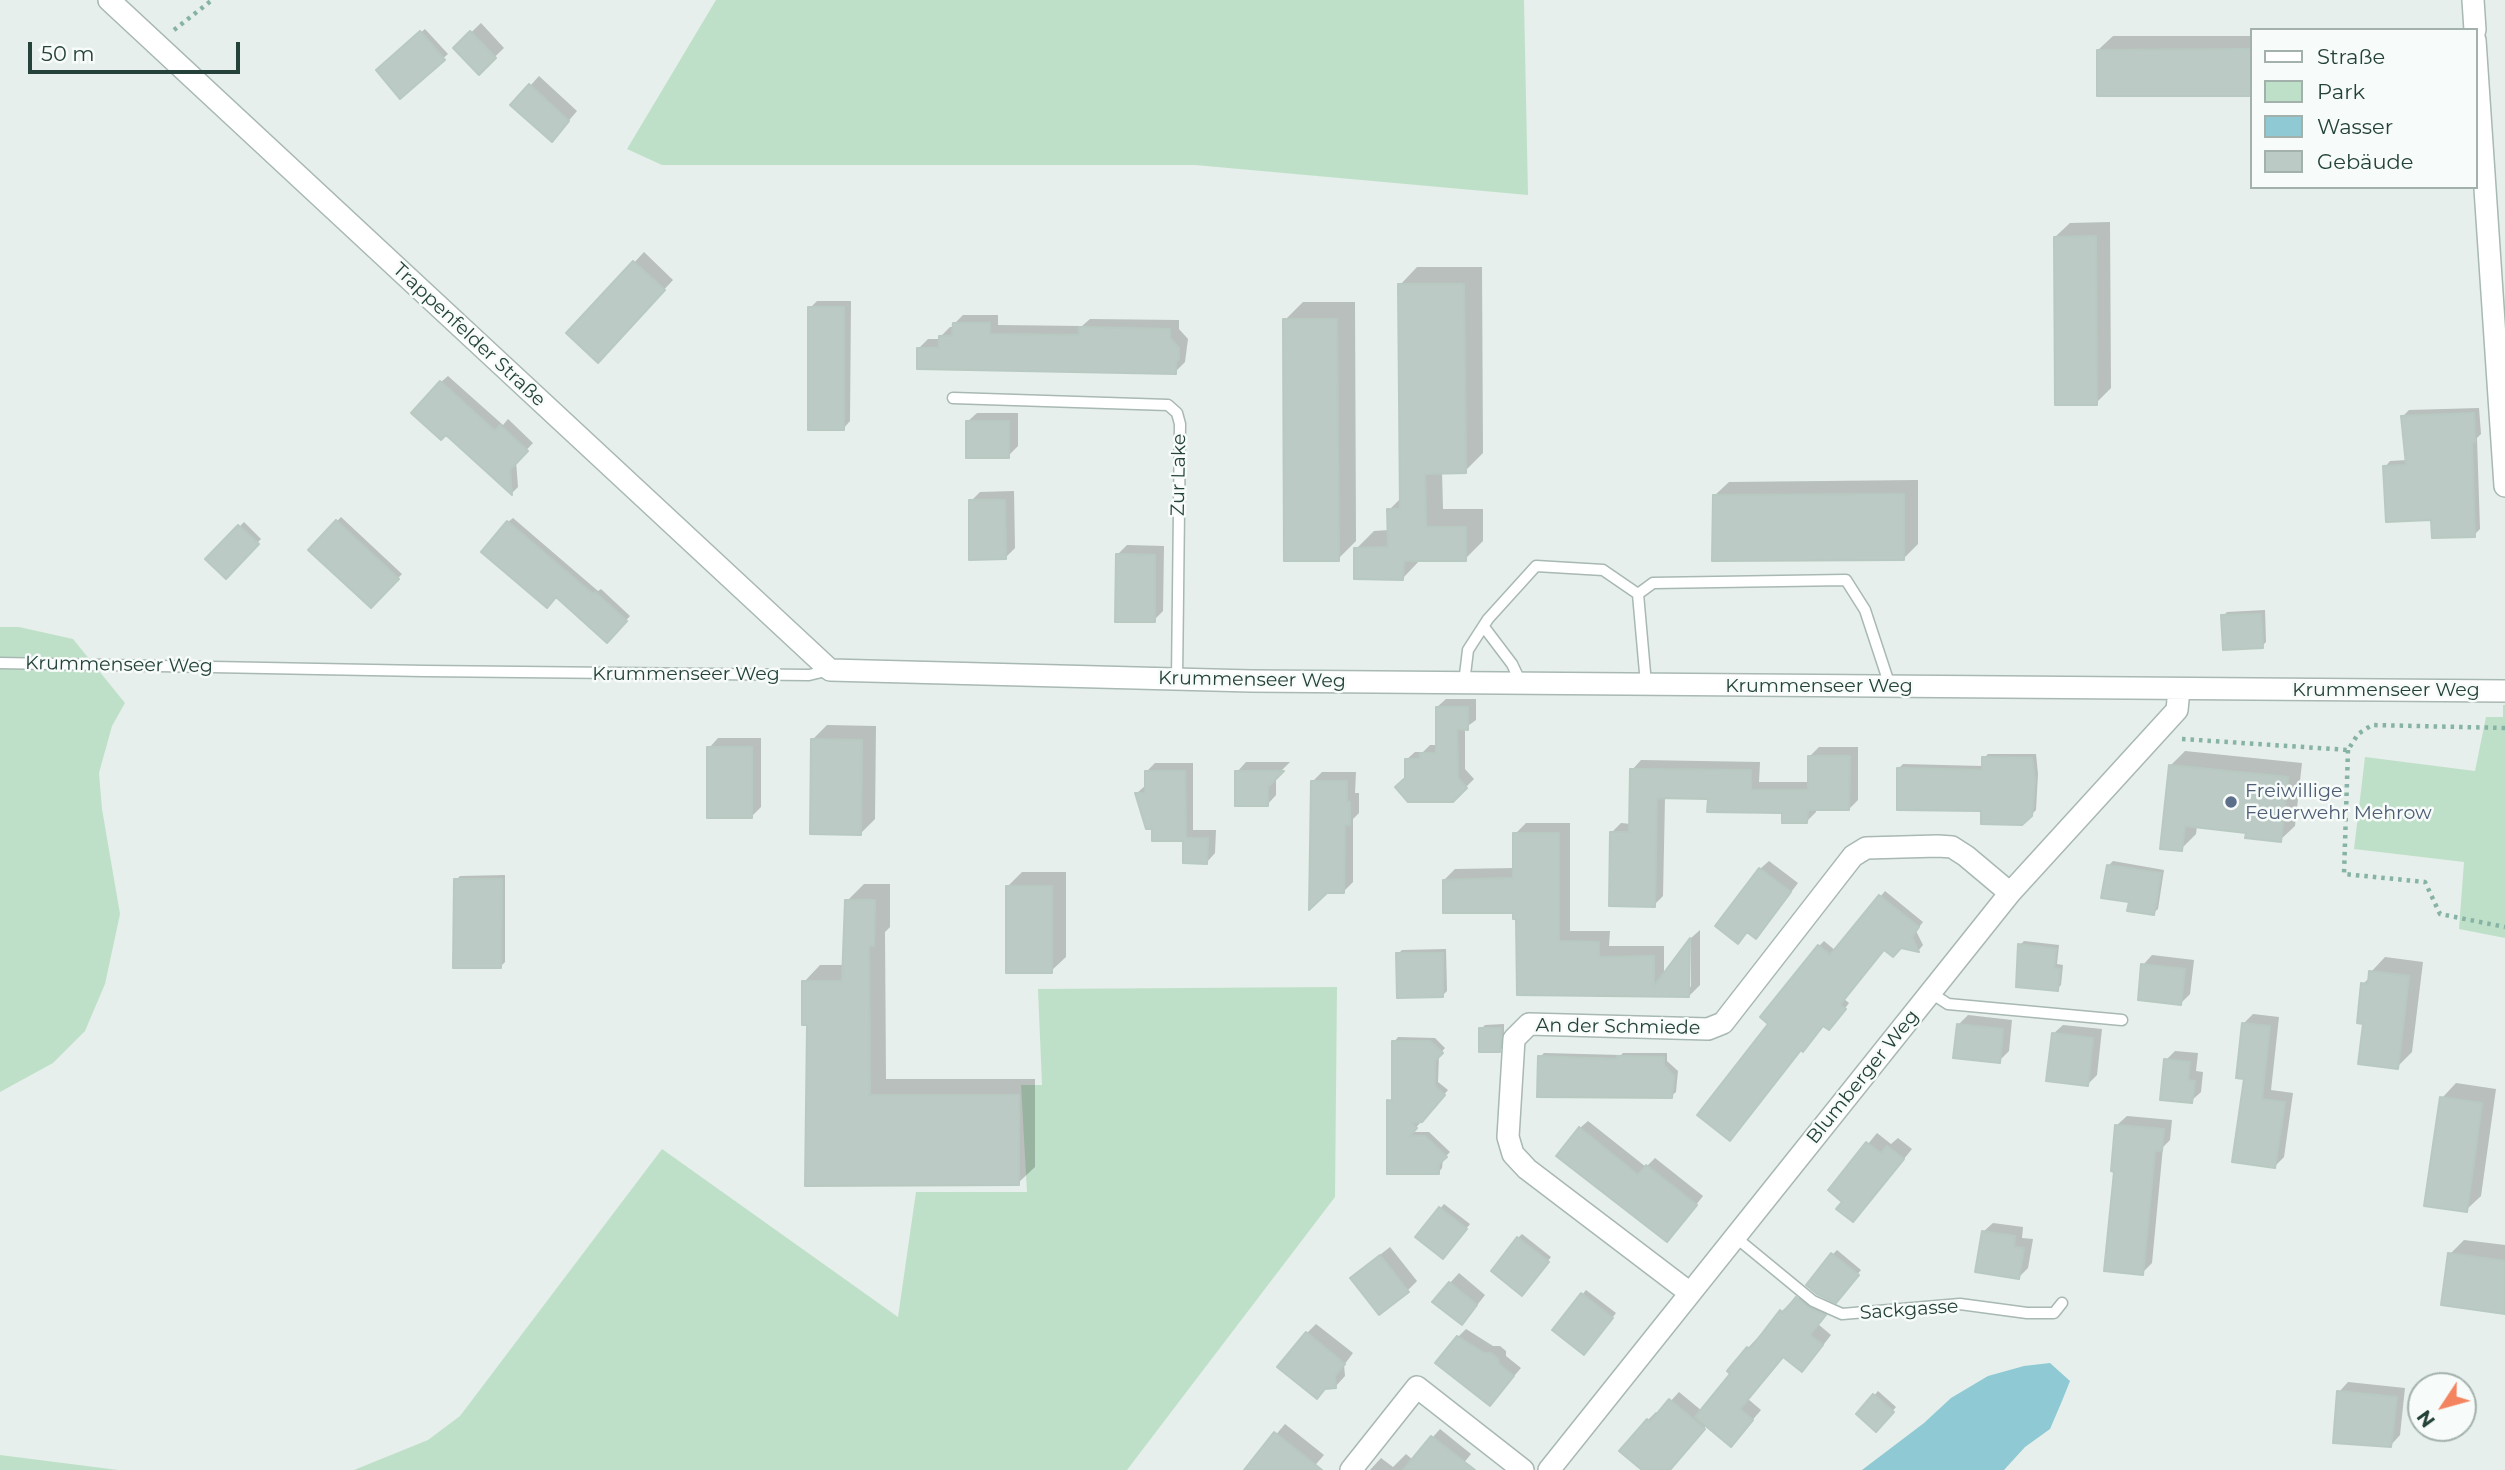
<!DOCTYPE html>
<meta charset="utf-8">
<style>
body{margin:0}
#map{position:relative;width:2505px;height:1470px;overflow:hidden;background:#e6efeb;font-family:Montserrat,sans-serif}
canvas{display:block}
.legend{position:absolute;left:2250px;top:28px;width:228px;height:161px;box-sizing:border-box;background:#f7fbf9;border:2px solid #a3b1ad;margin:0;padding:9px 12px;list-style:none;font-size:21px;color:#24423a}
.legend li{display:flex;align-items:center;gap:14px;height:35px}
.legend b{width:35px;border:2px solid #a3b1ad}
.north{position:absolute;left:2407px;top:1372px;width:70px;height:70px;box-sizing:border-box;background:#f7fbf9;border:2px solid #a3b1ad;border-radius:50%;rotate:234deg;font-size:19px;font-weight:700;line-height:28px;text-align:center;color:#24423a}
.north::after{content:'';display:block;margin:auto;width:24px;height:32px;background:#f4845f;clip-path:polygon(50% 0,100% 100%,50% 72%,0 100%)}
.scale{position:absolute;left:28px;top:42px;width:212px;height:32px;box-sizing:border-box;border:4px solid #24423a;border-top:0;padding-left:9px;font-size:21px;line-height:24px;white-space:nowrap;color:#24423a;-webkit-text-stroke:5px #f7fbf9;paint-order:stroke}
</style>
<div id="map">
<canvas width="2505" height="1470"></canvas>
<ul class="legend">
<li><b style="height:9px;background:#fff"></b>Straße</li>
<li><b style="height:19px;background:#bfe0c8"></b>Park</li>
<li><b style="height:19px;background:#8ec9d4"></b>Wasser</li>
<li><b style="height:19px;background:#bbcac4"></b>Gebäude</li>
</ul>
<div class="north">N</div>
<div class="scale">50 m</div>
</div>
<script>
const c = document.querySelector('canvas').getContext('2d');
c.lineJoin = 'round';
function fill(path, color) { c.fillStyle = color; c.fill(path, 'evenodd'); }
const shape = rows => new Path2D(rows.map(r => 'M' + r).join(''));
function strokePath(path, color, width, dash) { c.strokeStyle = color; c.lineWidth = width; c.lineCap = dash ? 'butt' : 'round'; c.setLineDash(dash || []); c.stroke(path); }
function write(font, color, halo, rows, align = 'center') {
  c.font = font + ' Montserrat,sans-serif'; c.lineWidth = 5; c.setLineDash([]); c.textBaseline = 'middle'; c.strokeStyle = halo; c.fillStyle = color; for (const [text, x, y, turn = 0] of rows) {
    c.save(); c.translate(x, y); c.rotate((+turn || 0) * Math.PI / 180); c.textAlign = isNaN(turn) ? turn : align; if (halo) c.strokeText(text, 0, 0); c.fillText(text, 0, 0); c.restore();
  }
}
fill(shape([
 [716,0,1524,0,1528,195,1195,165,662,165,627,149],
 [0,627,19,627,73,639,125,703,112,726,99,773,102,809,120,914,105,984,85,1031,53,1063,0,1092],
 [2503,705,2505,705,2505,938,2459,929,2464,862,2354,849,2365,757,2475,771,2486,717,2503,717],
 [1337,987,1335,1197,1127,1470,354,1470,428,1440,460,1416,662,1149,898,1317,916,1192,1027,1192,1021,1085,1042,1085,1038,989],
 [0,1455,118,1470,0,1470]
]), '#bfe0c8');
fill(shape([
 [2050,1363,2070,1381,2062,1401,2050,1429,2025,1447,2004,1470,1862,1470,1924,1423,1951,1398,1988,1376,2024,1366]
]), '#8ec9d4');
fill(shape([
 [481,23,504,48,479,72,455,48],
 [425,29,448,54,400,96,382,66],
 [2113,36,2251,36,2251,94,2099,94,2098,50],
 [539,76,577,111,561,130,530,86],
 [2110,222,2111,388,2096,403,2055,237,2070,223],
 [644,252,673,280,607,351,569,333],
 [1417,267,1482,267,1483,453,1465,471,1442,471,1443,509,1483,509,1483,541,1465,559,1421,559,1403,578,1356,549,1374,531,1389,530,1389,510,1401,498,1400,285],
 [817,301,851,301,850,421,843,429,810,308],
 [1303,302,1355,302,1356,541,1338,559,1285,320],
 [963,315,998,315,998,325,1082,326,1090,319,1179,320,1179,329,1188,339,1185,362,1175,372,919,348,928,339,941,339,941,336,950,327,954,327,954,324],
 [448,376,503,425,508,419,533,443,516,461,518,487,512,493,441,382],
 [2479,408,2481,434,2477,438,2480,529,2474,535,2433,518,2385,467,2390,461,2408,460,2403,416,2409,410],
 [977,413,1018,413,1018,446,1008,456,967,422],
 [1918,480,1918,544,1903,559,1714,496,1729,482],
 [1014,491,1015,548,1005,558,971,501,980,492],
 [341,517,402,574,371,606,310,550],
 [513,518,598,591,601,589,630,616,607,641,508,522],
 [244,522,261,539,226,576,208,559],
 [1127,545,1164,546,1163,611,1154,620,1118,554],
 [2265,610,2266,642,2262,646,2223,616,2227,612],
 [1446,699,1476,699,1476,720,1465,728,1465,769,1474,779,1453,800,1407,778,1406,760,1415,752,1423,752,1430,745,1438,745,1437,707],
 [827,725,876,726,875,819,861,833,812,740],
 [718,738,761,738,761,807,752,816,709,748],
 [1819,747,1858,747,1858,800,1849,809,1816,808,1816,812,1807,821,1784,812,1709,797,1665,797,1663,896,1654,905,1612,832,1621,823,1631,824,1632,770,1641,760,1760,762,1759,782,1810,782,1810,756],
 [2185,751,2302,763,2295,826,2280,840,2248,831,2197,826,2196,834,2181,849,2171,765],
 [1988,754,2036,754,2038,774,2036,810,2031,815,1983,809,1899,768,1903,764,1983,766,1984,758],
 [1246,762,1290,762,1276,776,1276,795,1267,805,1237,772],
 [1155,763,1193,763,1193,830,1216,830,1215,853,1207,862,1185,839,1153,827,1137,793,1146,785,1146,772],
 [1322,772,1356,772,1355,793,1359,793,1359,813,1353,819,1353,882,1343,892,1326,892,1313,781],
 [1526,823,1570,823,1570,931,1610,931,1609,946,1664,946,1664,975,1691,987,1691,938,1700,930,1700,985,1689,996,1518,994,1518,918,1515,911,1444,880,1455,869,1515,868,1515,834],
 [1769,861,1798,883,1764,928,1748,931,1738,942,1760,869],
 [2113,861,2164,870,2158,909,2153,913,2109,865],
 [1022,872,1066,872,1066,957,1051,971,1007,887],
 [505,875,505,962,500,967,456,880,460,876],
 [864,884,890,884,890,927,885,932,886,1079,1035,1079,1035,1167,1018,1183,807,1184,809,1023,804,982,820,965,845,965,847,901],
 [1885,891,1923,922,1916,931,1923,945,1919,950,1902,946,1885,948,1844,999,1849,1003,1834,1023,1771,1024,1819,946,1824,941,1836,951],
 [2024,941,2059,945,2057,964,2063,965,2061,985,2057,989,2020,945],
 [1446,949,1447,991,1443,995,1398,954,1402,950],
 [2152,955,2194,960,2190,994,2181,1003,2143,965],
 [2385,957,2423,962,2412,1052,2397,1067,2365,1022,2363,984,2370,977,2371,972],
 [2253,1014,2279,1017,2271,1090,2293,1093,2284,1157,2275,1166,2246,1077,2244,1023],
 [1968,1015,2012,1020,2009,1051,1999,1061,1959,1024],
 [1504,1024,1504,1046,1499,1051,1481,1029,1485,1025],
 [2063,1025,2102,1029,2097,1075,2088,1084,2053,1034],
 [1398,1037,1435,1038,1445,1048,1439,1055,1438,1082,1448,1090,1426,1116,1417,1121,1420,1123,1412,1132,1429,1132,1450,1152,1443,1159,1442,1168,1438,1173,1389,1172,1389,1101,1394,1096,1394,1042],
 [2175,1051,2198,1053,2196,1071,2203,1072,2201,1092,2191,1101,2166,1060],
 [1544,1053,1621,1055,1623,1053,1667,1053,1667,1061,1678,1071,1676,1092,1671,1096,1540,1057],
 [2456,1083,2496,1089,2481,1196,2466,1210,2442,1098],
 [2127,1116,2172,1120,2170,1140,2163,1147,2152,1263,2142,1273,2116,1170,2117,1125],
 [1588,1121,1646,1167,1655,1158,1703,1196,1675,1232,1580,1128],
 [1877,1133,1891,1144,1898,1138,1912,1149,1862,1211,1844,1201,1830,1190],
 [1444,1204,1470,1224,1447,1252,1417,1237],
 [1993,1223,2023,1227,2022,1238,2033,1239,2028,1268,2019,1277,1983,1232],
 [1522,1234,1551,1257,1526,1289,1518,1238],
 [2464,1240,2505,1245,2505,1312,2450,1254],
 [1390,1247,1417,1281,1408,1290,1362,1269],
 [1837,1250,1861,1270,1840,1296,1832,1255],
 [1459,1273,1485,1295,1471,1313,1450,1283],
 [1807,1289,1819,1299,1834,1306,1818,1324,1831,1335,1811,1361,1784,1356,1748,1399,1761,1410,1740,1435,1707,1425,1681,1455,1661,1470,1644,1470,1648,1420,1656,1412,1659,1414,1679,1392,1702,1411,1733,1373,1748,1348,1781,1312,1791,1302,1793,1304],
 [1586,1290,1616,1313,1588,1349,1582,1295],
 [1316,1324,1353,1353,1344,1365,1345,1376,1336,1386,1307,1333],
 [1466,1329,1493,1346,1500,1346,1506,1351,1506,1356,1521,1368,1497,1396,1458,1337],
 [2348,1382,2405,1388,2400,1435,2391,1445,2339,1392],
 [1878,1391,1896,1407,1876,1430,1858,1414],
 [1285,1424,1324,1455,1311,1470,1246,1470],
 [1440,1429,1471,1454,1458,1470,1370,1470,1381,1458,1393,1467,1406,1454,1413,1460]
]), '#0003');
const building = shape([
 [420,31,445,60,400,99,376,70,420,31],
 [470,31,496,58,479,75,453,48,470,31],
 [2251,49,2251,96,2097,96,2097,50,2251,49],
 [529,84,569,121,552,142,510,105,529,84],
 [2096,236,2097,405,2055,405,2054,237,2096,236],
 [633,261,665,290,598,363,566,333,633,261],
 [1398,284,1464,284,1466,473,1425,474,1426,527,1466,527,1466,561,1404,561,1403,580,1354,579,1354,548,1388,547,1387,509,1400,509,1398,284],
 [808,307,844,307,844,430,808,430,808,307],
 [1283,319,1337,319,1339,561,1284,561,1283,319],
 [953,323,990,323,990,334,1079,335,1079,327,1170,329,1170,338,1179,348,1179,359,1176,362,1176,374,917,369,917,348,939,348,939,336,952,336,953,323],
 [440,381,495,431,500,425,528,451,510,470,512,495,446,435,441,440,411,413,440,381],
 [2474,413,2475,442,2472,442,2475,537,2432,538,2431,520,2386,522,2383,466,2406,465,2401,416,2474,413],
 [966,421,1009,421,1009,458,966,458,966,421],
 [1904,494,1904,560,1712,561,1713,495,1904,494],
 [969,500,1005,500,1006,559,969,560,969,500],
 [336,520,399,579,371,608,308,550,336,520],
 [507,521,593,594,595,592,627,621,607,643,556,597,547,608,481,552,507,521],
 [238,525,259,544,226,579,205,559,238,525],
 [1116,554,1155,555,1155,622,1115,622,1116,554],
 [2261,614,2263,648,2223,650,2221,615,2261,614],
 [1436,707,1468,707,1468,730,1457,729,1458,778,1467,788,1453,802,1408,802,1395,787,1405,778,1405,759,1420,759,1420,753,1436,753,1436,707],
 [811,739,862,740,861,835,810,834,811,739],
 [707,747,752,747,752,818,707,818,707,747],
 [1808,756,1850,756,1849,810,1808,810,1807,823,1782,823,1782,813,1707,812,1708,799,1657,798,1655,907,1609,906,1610,832,1629,832,1630,769,1751,770,1751,790,1808,790,1808,756],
 [1982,757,2032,758,2035,780,2032,816,2022,825,1981,824,1981,811,1897,810,1897,768,1982,770,1982,757],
 [2169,765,2288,777,2281,842,2245,838,2246,833,2185,826,2182,851,2160,849,2169,765],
 [1145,771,1185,771,1186,838,1208,838,1207,864,1183,863,1183,841,1152,841,1152,829,1146,829,1135,793,1145,793,1145,771],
 [1235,771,1284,771,1268,787,1268,806,1235,806,1235,771],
 [1311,781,1347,781,1347,802,1350,802,1350,825,1345,825,1344,893,1327,893,1309,910,1311,781],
 [1513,833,1559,833,1559,941,1599,942,1599,957,1654,956,1654,986,1690,938,1689,997,1517,995,1516,919,1513,919,1513,913,1443,913,1443,880,1513,878,1513,833],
 [2107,865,2161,873,2154,915,2127,911,2129,902,2101,898,2107,865],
 [1759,868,1791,892,1756,939,1747,932,1738,944,1715,926,1759,868],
 [454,879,502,879,501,968,453,968,454,879],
 [1006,886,1052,886,1052,973,1006,973,1006,886],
 [1879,895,1919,927,1912,937,1919,952,1901,948,1893,957,1884,950,1840,1005,1846,1009,1829,1030,1823,1026,1803,1052,1801,1050,1730,1141,1697,1115,1768,1024,1760,1017,1818,945,1830,955,1879,895],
 [845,900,875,900,874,946,869,946,870,1095,1019,1095,1019,1185,805,1186,807,1025,802,1025,802,981,842,981,845,900],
 [2018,944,2056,949,2054,968,2060,969,2058,991,2016,987,2018,944],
 [1396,953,1443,953,1443,997,1397,998,1396,953],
 [2141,964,2185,969,2181,1005,2138,1000,2141,964],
 [2369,971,2409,976,2398,1069,2358,1064,2363,1024,2357,1023,2361,983,2368,984,2369,971],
 [2242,1023,2270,1026,2262,1099,2285,1102,2275,1168,2232,1162,2244,1079,2236,1078,2242,1023],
 [1957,1024,2003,1029,2000,1063,1953,1058,1957,1024],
 [1479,1028,1501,1028,1500,1052,1479,1052,1479,1028],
 [2052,1033,2093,1038,2088,1086,2046,1081,2052,1033],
 [1392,1041,1430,1041,1443,1053,1435,1061,1435,1086,1445,1095,1422,1122,1411,1123,1417,1128,1410,1136,1425,1136,1447,1157,1439,1164,1439,1174,1387,1174,1387,1100,1392,1101,1392,1041],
 [1538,1056,1617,1059,1617,1056,1664,1057,1664,1065,1674,1076,1672,1098,1537,1097,1538,1056],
 [2164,1059,2190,1062,2188,1080,2195,1081,2192,1103,2160,1100,2164,1059],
 [2440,1097,2482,1103,2467,1212,2424,1206,2440,1097],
 [2115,1125,2164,1129,2162,1151,2155,1151,2143,1275,2104,1271,2114,1172,2111,1171,2115,1125],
 [1579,1127,1638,1175,1646,1165,1697,1205,1667,1242,1556,1156,1579,1127],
 [1866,1142,1881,1153,1887,1146,1904,1159,1853,1222,1836,1209,1842,1202,1828,1190,1866,1142],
 [1439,1207,1467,1229,1443,1259,1415,1237,1439,1207],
 [1982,1231,2015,1236,2014,1247,2024,1248,2019,1279,1975,1272,1982,1231],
 [1517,1237,1549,1262,1522,1296,1491,1271,1517,1237],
 [1831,1253,1859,1275,1836,1303,1817,1294,1806,1285,1831,1253],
 [2448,1253,2505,1261,2505,1314,2441,1305,2448,1253],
 [1380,1255,1409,1292,1379,1315,1350,1278,1380,1255],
 [1449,1282,1477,1305,1462,1325,1432,1302,1449,1282],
 [1581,1293,1613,1318,1584,1355,1552,1330,1581,1293],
 [1796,1297,1809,1308,1826,1315,1810,1335,1823,1345,1802,1372,1783,1357,1740,1409,1753,1420,1731,1447,1695,1417,1730,1374,1727,1371,1747,1347,1750,1349,1780,1310,1783,1313,1796,1297],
 [1306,1332,1345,1364,1335,1376,1336,1388,1325,1389,1317,1399,1277,1367,1306,1332],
 [1457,1336,1484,1353,1491,1353,1498,1359,1499,1364,1514,1376,1490,1406,1435,1363,1457,1336],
 [2337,1391,2397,1397,2391,1447,2333,1443,2337,1391],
 [1873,1394,1894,1412,1876,1432,1856,1414,1873,1394],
 [1669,1399,1705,1429,1670,1470,1642,1470,1619,1451,1647,1419,1650,1422,1669,1399],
 [1274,1432,1322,1470,1244,1470,1274,1432],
 [1431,1436,1475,1470,1403,1470,1431,1436]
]);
fill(building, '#bbcac4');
strokePath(building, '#b8c9c2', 2);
const service = shape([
 [953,398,1168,405,1177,413,1180,424,1177,679],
 [1484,627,1512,664,1521,683],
 [0,663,424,671,809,675,830,670],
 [1464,683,1468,650,1488,619,1536,566,1603,570,1638,594],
 [1646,684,1638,594,1653,583,1846,580,1865,610,1890,686],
 [1931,993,1948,1004,2122,1020],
 [1734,1236,1813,1301,1842,1314,1960,1304,2027,1313,2054,1313,2062,1303]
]);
const minor = shape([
 [109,0,830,670,1251,681,2505,691],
 [2473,0,2475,30],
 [2475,40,2505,486],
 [1690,1293,1527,1169,1513,1154,1508,1137,1514,1039,1529,1024,1708,1029,1723,1023,1853,856,1866,848,1938,846,1952,847,1966,856,2010,893],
 [1351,1470,1417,1387,1523,1470],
 [1549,1470,2010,893,2177,710,2179,690]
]);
strokePath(service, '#a8b8b2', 13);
strokePath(minor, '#a8b8b2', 24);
strokePath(shape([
 [174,30,212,0],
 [2182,739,2348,750,2358,734,2372,725,2505,728],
 [2348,750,2344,874,2425,882,2440,914,2505,927]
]), '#86b3a5', 4.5, [3.5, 5]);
strokePath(service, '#fff', 10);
strokePath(minor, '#fff', 21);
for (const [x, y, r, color] of [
 [2231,802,7,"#5c6f8a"]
]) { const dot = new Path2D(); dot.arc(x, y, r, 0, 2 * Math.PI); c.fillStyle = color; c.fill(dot); strokePath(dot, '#f7fbf9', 2.5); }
write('19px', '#24423a', '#f7fbf9', [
 ["Trappenfelder Straße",469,335,43],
 ["Zur Lake",1179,475,-89],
 ["Krummenseer Weg",119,665,1],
 ["Krummenseer Weg",686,674],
 ["Krummenseer Weg",1252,680,1],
 ["Krummenseer Weg",1819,686],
 ["Krummenseer Weg",2386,690],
 ["An der Schmiede",1618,1027,1],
 ["Blumberger Weg",1863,1077,-51],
 ["Sackgasse",1909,1310,-4]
]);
write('19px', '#4e5e75', '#f7fbf9', [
 ["Freiwillige",2245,791],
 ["Feuerwehr Mehrow",2245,813]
], 'left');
</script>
